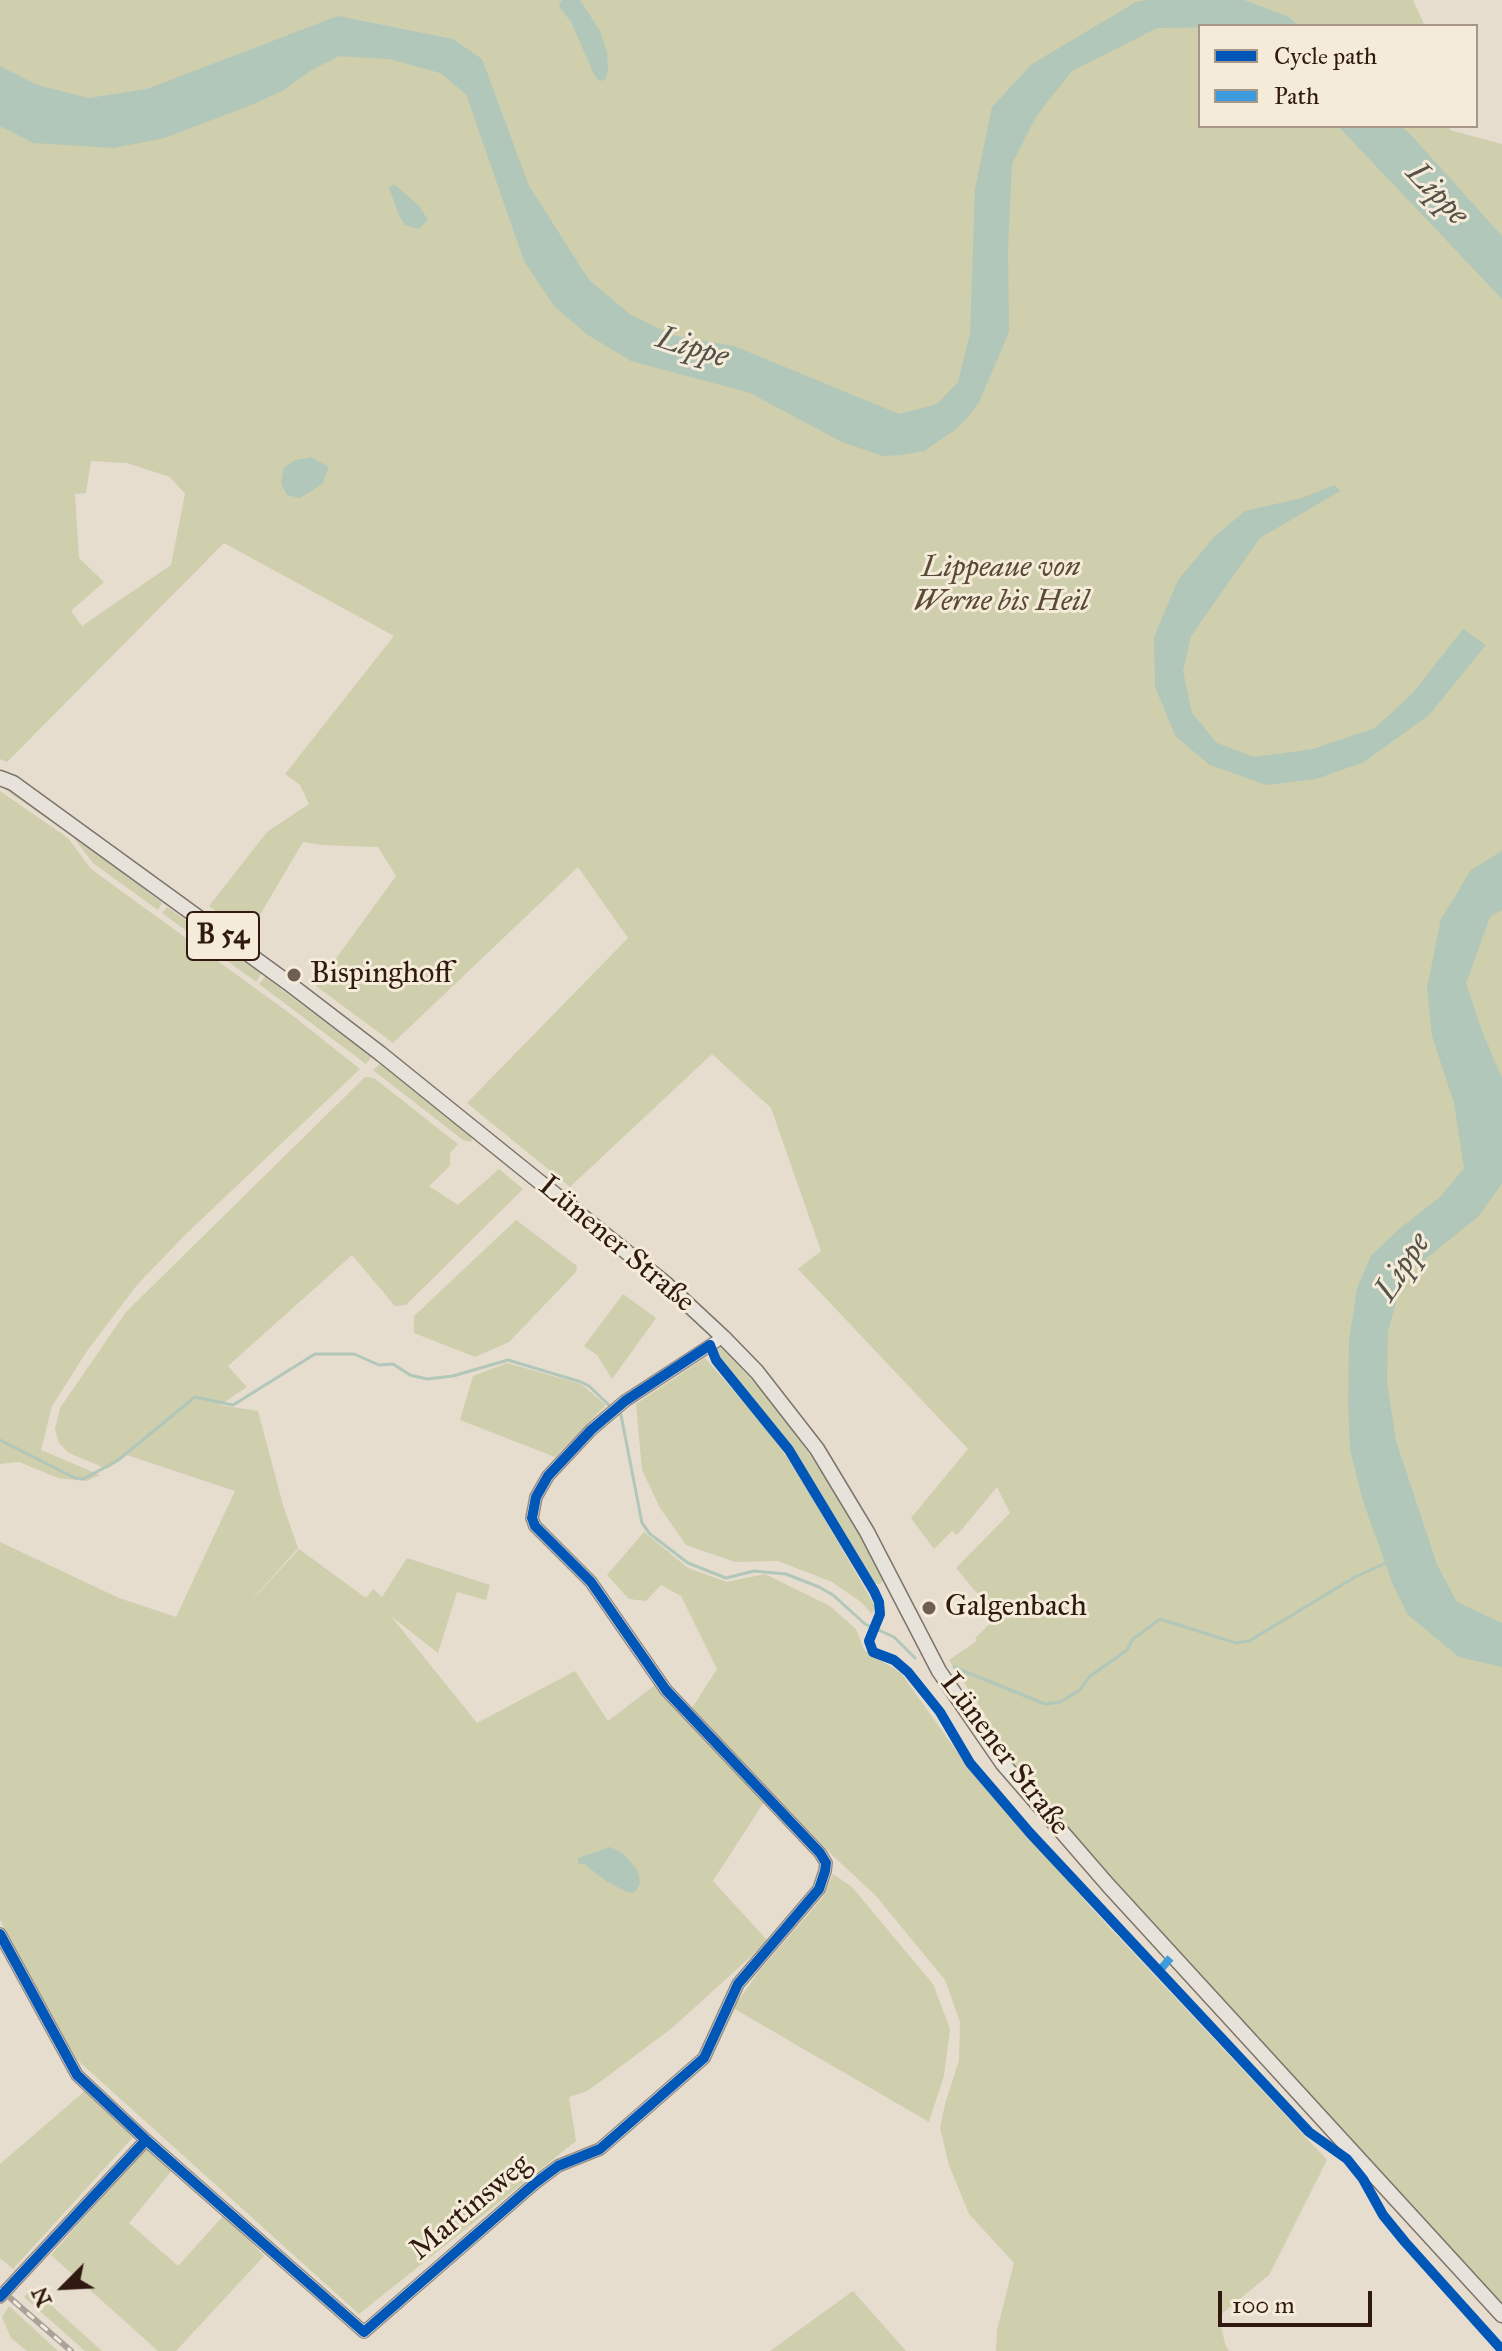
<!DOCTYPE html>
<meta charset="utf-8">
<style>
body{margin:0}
#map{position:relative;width:1502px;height:2351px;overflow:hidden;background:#e6ddcf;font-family:"IM FELL Great Primer",serif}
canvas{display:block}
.legend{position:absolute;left:1198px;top:24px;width:280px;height:104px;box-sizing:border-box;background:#f5ebd9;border:2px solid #a69789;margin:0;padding:10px 14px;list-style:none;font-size:24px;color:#2f1911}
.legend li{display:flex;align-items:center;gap:16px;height:40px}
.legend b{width:40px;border:2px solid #a69789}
.north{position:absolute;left:24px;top:2247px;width:80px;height:80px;-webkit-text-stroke:6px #f5ebd9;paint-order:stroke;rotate:246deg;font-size:22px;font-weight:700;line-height:32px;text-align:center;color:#2f1911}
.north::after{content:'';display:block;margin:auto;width:28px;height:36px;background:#2f1911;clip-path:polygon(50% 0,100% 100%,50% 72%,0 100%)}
.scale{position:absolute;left:1218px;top:2291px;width:154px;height:36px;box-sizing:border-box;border:4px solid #2f1911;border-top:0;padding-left:10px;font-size:24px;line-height:28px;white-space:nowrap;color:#2f1911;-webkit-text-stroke:6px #f5ebd9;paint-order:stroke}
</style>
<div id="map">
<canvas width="1502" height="2351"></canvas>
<ul class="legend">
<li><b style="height:10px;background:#0057b8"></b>Cycle path</li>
<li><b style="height:10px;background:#3d9bde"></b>Path</li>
</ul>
<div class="north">N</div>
<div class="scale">100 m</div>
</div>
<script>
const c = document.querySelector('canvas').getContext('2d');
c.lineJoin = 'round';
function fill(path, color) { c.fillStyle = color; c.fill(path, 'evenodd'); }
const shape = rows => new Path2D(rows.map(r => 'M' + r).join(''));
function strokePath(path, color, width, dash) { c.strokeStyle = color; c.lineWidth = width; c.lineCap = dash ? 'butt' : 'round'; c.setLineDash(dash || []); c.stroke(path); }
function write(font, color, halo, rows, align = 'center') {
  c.font = font + ' "IM FELL Great Primer",serif'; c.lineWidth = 6; c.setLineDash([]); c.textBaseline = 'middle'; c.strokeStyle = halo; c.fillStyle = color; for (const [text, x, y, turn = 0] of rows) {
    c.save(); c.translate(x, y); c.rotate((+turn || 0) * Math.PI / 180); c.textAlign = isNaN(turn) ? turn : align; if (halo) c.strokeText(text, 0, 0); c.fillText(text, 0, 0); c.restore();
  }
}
fill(shape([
 [0,0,1413,0,1425,26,1200,26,1200,126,1450,126,1450,130,1502,144,1502,2308,1013,1767,986,1716,949,1660,974,1643,977,1640,975,1638,997,1617,956,1568,1010,1513,997,1487,957,1535,952,1531,934,1549,911,1518,968,1449,798,1269,821,1251,771,1108,712,1054,570,1187,467,1103,628,938,578,867,393,1043,316,986,396,876,378,847,321,845,303,842,248,935,209,906,267,832,309,804,300,785,285,774,394,636,224,543,7,762,0,759],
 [91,461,127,463,170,477,185,494,171,565,82,626,71,611,104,582,79,558,75,494,86,493],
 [0,783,70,831,162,903,158,910,93,863,73,837,0,786],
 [0,791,68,838,91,869,292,1015,360,1069,186,1234,137,1285,87,1351,52,1406,41,1450,100,1475,86,1481,58,1478,19,1462,0,1464],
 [167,907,261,974,256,982,162,913],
 [265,977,371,1057,366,1064,259,984],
 [380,1064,471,1137,472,1142,463,1140,373,1070],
 [365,1077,374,1078,458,1144,450,1153,450,1166,429,1186,458,1205,499,1169,523,1189,406,1305,395,1306,352,1255,228,1366,247,1387,220,1405,258,1411,283,1505,298,1548,234,1620,299,1549,366,1598,373,1589,382,1597,407,1558,490,1585,486,1600,457,1592,438,1653,391,1616,477,1723,575,1671,608,1721,655,1685,764,1802,713,1881,768,1941,672,2028,604,2079,585,2092,569,2097,576,2141,359,2314,74,2057,0,1920,0,1542,119,1598,176,1617,235,1491,127,1455,107,1469,69,1453,59,1443,55,1429,60,1408,126,1312],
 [516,1220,577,1266,576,1272,509,1342,475,1357,414,1333,414,1316],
 [623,1294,656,1318,612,1379,597,1355,584,1346],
 [721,1347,773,1403,814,1461,869,1552,883,1581,880,1584,873,1584,801,1466,771,1422,716,1356,713,1350],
 [705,1358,757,1417,795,1468,875,1606,872,1614,861,1602,832,1582,778,1561,735,1562,686,1545,660,1508,642,1470,636,1404],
 [507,1363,581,1384,606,1405,555,1457,460,1420,473,1376],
 [644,1532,688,1568,727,1582,765,1574,830,1606,856,1629,864,1650,901,1673,967,1766,1095,1912,1327,2160,1269,2275,1219,2316,1225,2344,1229,2351,996,2351,997,2330,1014,2263,969,2214,949,2165,940,2128,945,2104,959,2060,960,2022,945,1980,876,1896,831,1854,692,1708,717,1669,681,1596,661,1585,646,1601,629,1599,607,1575],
 [833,1874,852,1887,933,1984,950,2029,944,2076,929,2122,733,2008,760,1970,823,1897],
 [87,2089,133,2137,13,2269,0,2258,0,2164],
 [148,2146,174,2168,129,2223,178,2266,225,2214,264,2256,176,2351,158,2351,51,2255],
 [32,2288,102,2351,85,2351,24,2297],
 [853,2291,906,2351,770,2351],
 [9,2306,58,2351,27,2351,11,2338,2,2317]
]), '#cfcead');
fill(shape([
 [562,0,580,0,600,31,607,52,608,71,605,80,599,81,594,74,571,22,559,6],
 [1148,0,1244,0,1289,17,1299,26,1157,28,1072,71,1037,115,1012,164,1008,248,1009,332,980,400,969,416,956,429,924,451,901,455,883,456,842,442,750,393,631,361,588,335,554,306,524,261,466,94,440,73,389,59,339,56,310,71,284,90,256,103,165,138,114,148,33,143,0,126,0,66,37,85,89,98,147,89,338,16,453,39,482,59,529,186,589,280,631,315,675,336,734,346,899,414,937,404,958,382,970,334,975,189,992,107,1032,64,1136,2],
 [1338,126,1401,126,1411,135,1502,236,1502,299],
 [394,184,419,206,428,220,418,229,405,225,399,215,389,188],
 [311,457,329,467,322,484,300,498,287,495,281,483,284,467,296,460],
 [1335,485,1340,491,1260,538,1191,636,1183,671,1192,713,1217,743,1254,757,1313,749,1375,728,1413,693,1463,629,1486,645,1429,715,1364,762,1316,779,1267,785,1210,765,1176,737,1155,687,1154,637,1178,580,1214,537,1245,511,1302,498],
 [1502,851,1502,910,1490,917,1466,983,1482,1031,1502,1078,1502,1183,1479,1216,1403,1277,1388,1331,1387,1383,1396,1441,1437,1565,1457,1602,1502,1623,1502,1667,1459,1657,1408,1615,1393,1585,1363,1501,1350,1449,1348,1403,1349,1341,1357,1288,1371,1256,1398,1230,1440,1197,1464,1168,1454,1103,1432,1036,1427,988,1441,919,1471,870],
 [610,1847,623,1853,638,1871,640,1883,636,1891,632,1893,623,1890,606,1881,584,1864,578,1864,578,1858]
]), '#b1c7ba');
strokePath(shape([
 [617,1412,621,1415,642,1523,650,1534,688,1563,726,1578,754,1571,786,1574,819,1587,833,1595,865,1624,894,1637,915,1658],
 [0,1440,75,1478,83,1479,117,1461,195,1397,233,1405,315,1354,354,1354,379,1365,393,1364,410,1375,427,1379,453,1376,508,1360,581,1382,589,1386,611,1407],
 [954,1667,1045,1704,1060,1702,1080,1690,1089,1677,1127,1650,1133,1639,1160,1619,1236,1643,1249,1641,1355,1577,1386,1563]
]), '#b1c7ba', 3);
const minor = shape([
 [0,1934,77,2075,146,2140,364,2332,534,2184,558,2166,600,2149,704,2058,738,1984,819,1889,825,1871,826,1863,820,1853,666,1690,591,1582,535,1526,532,1518,536,1497,548,1476,591,1430,625,1401,723,1337],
 [0,2297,146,2140]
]);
const major = shape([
 [0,778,13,783,287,982,381,1054,665,1283,723,1337,757,1372,817,1449,867,1532,939,1671,1003,1764,1108,1885,1502,2315]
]);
strokePath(minor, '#968e85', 14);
strokePath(major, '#7c746c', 17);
strokePath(minor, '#ebe6df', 11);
strokePath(major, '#e8e3da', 14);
const rail = shape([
 [0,2289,71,2351]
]);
strokePath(rail, '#a8a29b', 6);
strokePath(rail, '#f5ebd9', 3, [9]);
strokePath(shape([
 [1160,1970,1173,1955]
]), '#3d9bde', 8, [16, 8]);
strokePath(shape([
 [0,1934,77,2075,146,2140,364,2332,534,2184,558,2166,600,2149,704,2058,738,1984,819,1889,825,1871,826,1863,820,1853,666,1690,591,1582,535,1526,532,1518,536,1497,548,1476,591,1430,625,1401,710,1345,716,1360,789,1450,874,1591,879,1602,880,1614,869,1641,873,1652,894,1660,908,1672,940,1712,970,1763,1030,1833,1309,2132,1347,2159,1363,2179,1383,2215,1405,2242,1502,2350],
 [0,2297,146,2140]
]), '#0057b8', 10);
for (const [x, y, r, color] of [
 [294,975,8,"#6f5e54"],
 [929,1608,8,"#6f5e54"]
]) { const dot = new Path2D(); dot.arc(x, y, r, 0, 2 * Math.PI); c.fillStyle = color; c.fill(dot); strokePath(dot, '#f5ebd9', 3); }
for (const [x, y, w] of [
 [223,936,72]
]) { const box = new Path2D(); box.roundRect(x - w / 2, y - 24, w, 48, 6); c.fillStyle = '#f5ebd9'; c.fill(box); strokePath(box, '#2f1911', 2); }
write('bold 28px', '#2f1911', null, [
 ["B 54",223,936]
]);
write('italic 30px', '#5a4b38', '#f5ebd9', [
 ["Lippeaue von",1001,569],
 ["Werne bis Heil",1001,603]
]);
write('30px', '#2f1911', '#f5ebd9', [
 ["Bispinghoff",310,975],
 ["Galgenbach",945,1608]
], 'left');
write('30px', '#2f1911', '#f5ebd9', [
 ["Lünener Straße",616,1245,40],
 ["Lünener Straße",1004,1755,53],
 ["Martinsweg",471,2208,-40]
]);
write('italic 32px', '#545249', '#f5ebd9', [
 ["Lippe",1436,195,46],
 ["Lippe",692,349,17],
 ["Lippe",1404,1268,-57]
]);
</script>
